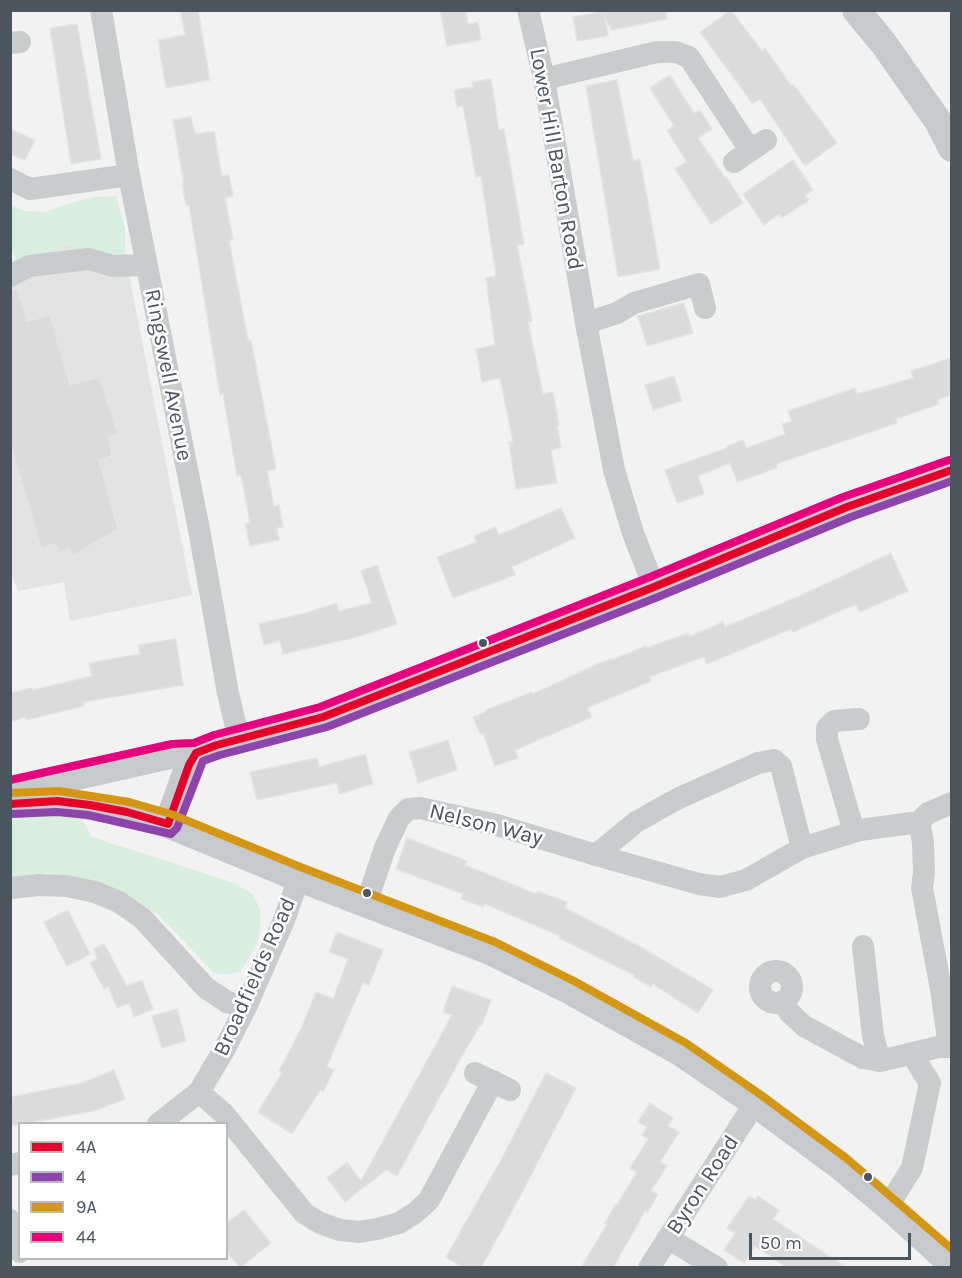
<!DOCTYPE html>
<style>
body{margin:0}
#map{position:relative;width:962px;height:1278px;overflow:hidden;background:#f2f2f2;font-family:Karla,sans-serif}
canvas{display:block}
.frame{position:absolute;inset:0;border:12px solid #4a555d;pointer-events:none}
.legend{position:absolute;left:18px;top:1122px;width:210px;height:138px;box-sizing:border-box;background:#fff;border:2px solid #b7bbbe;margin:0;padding:8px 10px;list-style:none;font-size:18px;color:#4a555d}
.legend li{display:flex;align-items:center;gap:12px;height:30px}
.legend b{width:30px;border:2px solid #b7bbbe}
.scale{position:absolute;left:749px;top:1233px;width:162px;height:27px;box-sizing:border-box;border:3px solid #4a555d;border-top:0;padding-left:8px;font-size:18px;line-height:21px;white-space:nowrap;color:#4a555d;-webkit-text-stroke:4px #fff;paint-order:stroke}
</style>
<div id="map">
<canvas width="962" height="1278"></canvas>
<div class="frame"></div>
<ul class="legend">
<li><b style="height:8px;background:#e4002b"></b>4A</li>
<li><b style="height:8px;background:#8e44ad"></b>4</li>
<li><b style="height:8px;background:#d49613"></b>9A</li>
<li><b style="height:8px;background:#e5007d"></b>44</li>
</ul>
<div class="scale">50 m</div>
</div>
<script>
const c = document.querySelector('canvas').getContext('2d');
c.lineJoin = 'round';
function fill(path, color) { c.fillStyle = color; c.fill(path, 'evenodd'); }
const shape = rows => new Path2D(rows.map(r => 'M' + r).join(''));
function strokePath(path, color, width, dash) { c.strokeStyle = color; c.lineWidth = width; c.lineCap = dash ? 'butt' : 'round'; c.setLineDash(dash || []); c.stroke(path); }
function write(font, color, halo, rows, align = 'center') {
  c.font = font + ' Karla,sans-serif'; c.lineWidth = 5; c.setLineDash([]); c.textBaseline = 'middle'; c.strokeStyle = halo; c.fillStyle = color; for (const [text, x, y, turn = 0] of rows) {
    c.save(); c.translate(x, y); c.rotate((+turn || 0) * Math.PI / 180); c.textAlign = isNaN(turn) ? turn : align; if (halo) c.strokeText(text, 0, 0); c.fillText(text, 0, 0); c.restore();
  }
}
fill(shape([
 [67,245,115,257,125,254,192,595,70,621,64,582,18,591,11,572,11,266]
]), '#e4e3e3');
fill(shape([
 [116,196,125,228,125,254,115,257,67,245,17,264,11,248,10,204,25,211,46,212,63,205,95,197],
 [58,813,82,819,92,837,234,883,253,894,260,909,261,926,257,944,241,971,227,975,214,973,160,916,126,894,88,879,49,873,11,877,11,816]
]), '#d8efdf');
const building = shape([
 [180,10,198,10,210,80,166,88,158,40,185,35,180,10],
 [440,10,466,10,468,24,478,22,481,40,447,46,440,10],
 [600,10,666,10,667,19,612,30,605,18,608,36,577,41,573,17,601,12,600,10],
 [731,10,762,51,765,48,791,85,793,84,837,143,805,166,760,99,753,104,700,32,731,10],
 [77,24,101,159,71,164,50,28,77,24],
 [670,75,694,113,700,110,712,129,698,138,726,179,727,178,743,203,711,224,675,169,687,162,667,130,674,126,650,88,670,75],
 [491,79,499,130,504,129,524,244,517,245,532,321,528,322,543,394,553,392,559,425,557,425,561,448,551,450,557,483,516,489,509,442,513,442,500,378,482,382,476,349,495,345,486,278,496,276,481,176,476,177,463,106,457,107,454,90,473,87,472,82,491,79],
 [617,80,633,161,640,159,660,269,618,277,586,86,617,80],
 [191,117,195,134,214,131,222,176,229,175,233,196,225,198,233,240,229,240,248,340,251,340,276,469,267,471,274,506,279,505,283,527,277,528,279,540,250,546,245,524,250,523,241,475,237,476,223,394,220,395,189,205,186,205,182,184,184,184,173,120,191,117],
 [10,129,35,140,25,160,10,154,10,129],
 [793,160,813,190,805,195,809,200,782,218,779,214,764,225,743,194,793,160],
 [17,288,27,321,50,315,70,385,99,377,118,434,108,437,112,456,99,460,118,529,73,556,70,548,60,553,55,544,41,548,10,442,10,289,17,288],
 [684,303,693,333,647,346,638,316,684,303],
 [951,358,951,395,937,400,939,404,896,419,897,423,776,464,777,468,737,482,730,463,698,476,704,494,677,503,665,470,727,448,727,446,743,440,747,448,785,434,782,424,792,421,788,411,855,388,857,394,913,378,911,371,951,358],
 [674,376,682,401,653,410,645,385,674,376],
 [561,508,575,538,512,567,515,575,453,598,437,557,476,542,474,536,496,527,499,535,561,508],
 [891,553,908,591,860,612,856,604,793,632,791,629,707,664,704,657,649,677,651,681,587,708,592,717,515,750,518,758,495,766,483,733,480,734,473,717,486,712,486,710,532,692,533,694,602,662,611,659,612,660,646,646,647,648,688,633,689,637,723,622,725,627,802,595,891,553],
 [377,565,397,624,357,637,283,654,280,641,264,645,259,624,306,613,337,603,339,611,372,603,361,571,377,565],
 [176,639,183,685,84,702,84,706,26,720,25,717,10,722,10,693,32,688,33,690,92,676,89,663,140,654,138,645,176,639],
 [448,740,457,770,418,783,409,752,448,740],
 [365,754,373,784,339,794,337,783,257,800,250,772,317,758,319,767,365,754],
 [407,838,467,861,465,865,536,894,537,891,567,902,565,908,641,947,713,990,698,1013,653,984,651,987,633,977,634,975,559,938,560,936,485,904,483,907,461,899,463,894,396,869,407,838],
 [68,910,90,954,67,966,44,922,68,910],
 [337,932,383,950,369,985,363,983,327,1066,334,1070,323,1092,320,1090,292,1134,258,1112,282,1073,279,1071,301,1029,316,992,333,999,348,959,329,952,337,932],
 [104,944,127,986,142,980,153,1009,134,1017,129,1003,117,1008,108,986,104,989,90,963,97,959,94,949,104,944],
 [452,986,491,1000,482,1025,480,1025,457,1065,397,1176,386,1170,345,1202,327,1178,347,1162,361,1181,452,1015,443,1012,452,986],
 [177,1009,186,1041,162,1048,152,1016,177,1009],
 [114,1070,125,1099,94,1111,10,1126,10,1097,82,1083,114,1070],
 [546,1073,576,1088,524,1189,481,1268,464,1268,446,1257,502,1158,546,1073],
 [650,1103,673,1118,668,1126,679,1132,660,1162,667,1166,651,1191,658,1194,648,1212,645,1211,613,1268,581,1268,607,1224,605,1223,616,1204,617,1205,637,1172,630,1168,648,1139,642,1135,647,1127,638,1122,650,1103],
 [749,1196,756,1200,758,1196,779,1210,773,1219,847,1268,788,1268,755,1246,744,1263,724,1250,735,1233,727,1228,749,1196],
 [244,1210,271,1243,240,1268,226,1251,226,1223,244,1210]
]);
fill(building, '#dbdbdc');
strokePath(building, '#e3e4e4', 1.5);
strokePath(shape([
 [101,10,129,175,200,535,228,693,239,740],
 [528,10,544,79,586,323,614,470,633,533,654,587],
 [10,43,20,42],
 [544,79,657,52,676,52,689,57,750,150],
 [734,162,766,140],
 [10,179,30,189,129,175],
 [10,276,29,266,89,259,113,266,146,265],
 [586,323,617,313,634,303,699,284,705,308],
 [854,832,827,739,827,728,834,721,859,719],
 [596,855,636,822,679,798,758,763,774,760,781,766,802,848],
 [10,888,39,885,67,886,95,892,119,902,142,918,206,988,227,1002,246,1007],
 [366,904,385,848,399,818,408,809,420,808,497,825,596,855,699,884,720,887,746,880,802,848,860,830,919,822,928,813,952,803],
 [863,946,873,1036,880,1061],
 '760 987a16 16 0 1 1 32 0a16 16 0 1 1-32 0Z',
 [784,1001,789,1012,804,1026,863,1058,880,1061,938,1047,949,1047,941,989,922,888,924,873,923,842,919,822],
 [475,1073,510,1090],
 [199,1092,224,1114,304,1213,320,1223,340,1230,359,1232,377,1229,399,1223,415,1213,429,1200,493,1081],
 [158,1124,199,1092,224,1050,246,1007,284,920,299,878],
 [10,1165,20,1163],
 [888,1206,912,1168,930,1083,911,1053],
 [10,1220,20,1252],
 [668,1238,717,1268],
 [649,1268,755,1103]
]), '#c9cccd', 22);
strokePath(shape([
 [856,10,884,44,938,121,952,148],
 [10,791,174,754,196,753,217,745,323,717,654,587,847,507,952,470],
 [10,804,57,801,127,812,168,824,299,878,490,951,569,990,680,1052,755,1103,840,1166,888,1206,952,1264],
 [168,824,189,765,196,753]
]), '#c7cacd', 28);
strokePath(shape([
 [10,804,57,801,90,805,127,812,168,824,189,765,196,753,217,745,323,717,654,587,847,507,952,470]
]), '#e4002b', 8);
strokePath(shape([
 [11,814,57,812,88,815,171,834,177,828,203,761,220,755,327,727,658,597,851,517,952,481]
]), '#8e44ad', 8);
strokePath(shape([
 [10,793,59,791,129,802,171,814,303,868,495,942,574,981,686,1043,761,1095,846,1158,952,1249]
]), '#d49613', 8);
strokePath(shape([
 [10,780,172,744,194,743,214,735,320,707,650,577,843,497,949,460]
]), '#e5007d', 8);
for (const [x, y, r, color] of [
 [483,643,5,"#4a555d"],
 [367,893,5,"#4a555d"],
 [868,1177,5,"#4a555d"]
]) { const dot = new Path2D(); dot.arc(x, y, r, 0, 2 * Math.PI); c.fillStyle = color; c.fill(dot); strokePath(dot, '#fff', 2); }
write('22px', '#4a555d', '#fff', [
 ["Lower Hill Barton Road",556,159,80],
 ["Ringswell Avenue",168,375,79],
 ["Nelson Way",486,825,14],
 ["Broadfields Road",255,977,-66],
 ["Byron Road",703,1185,-57]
]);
</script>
